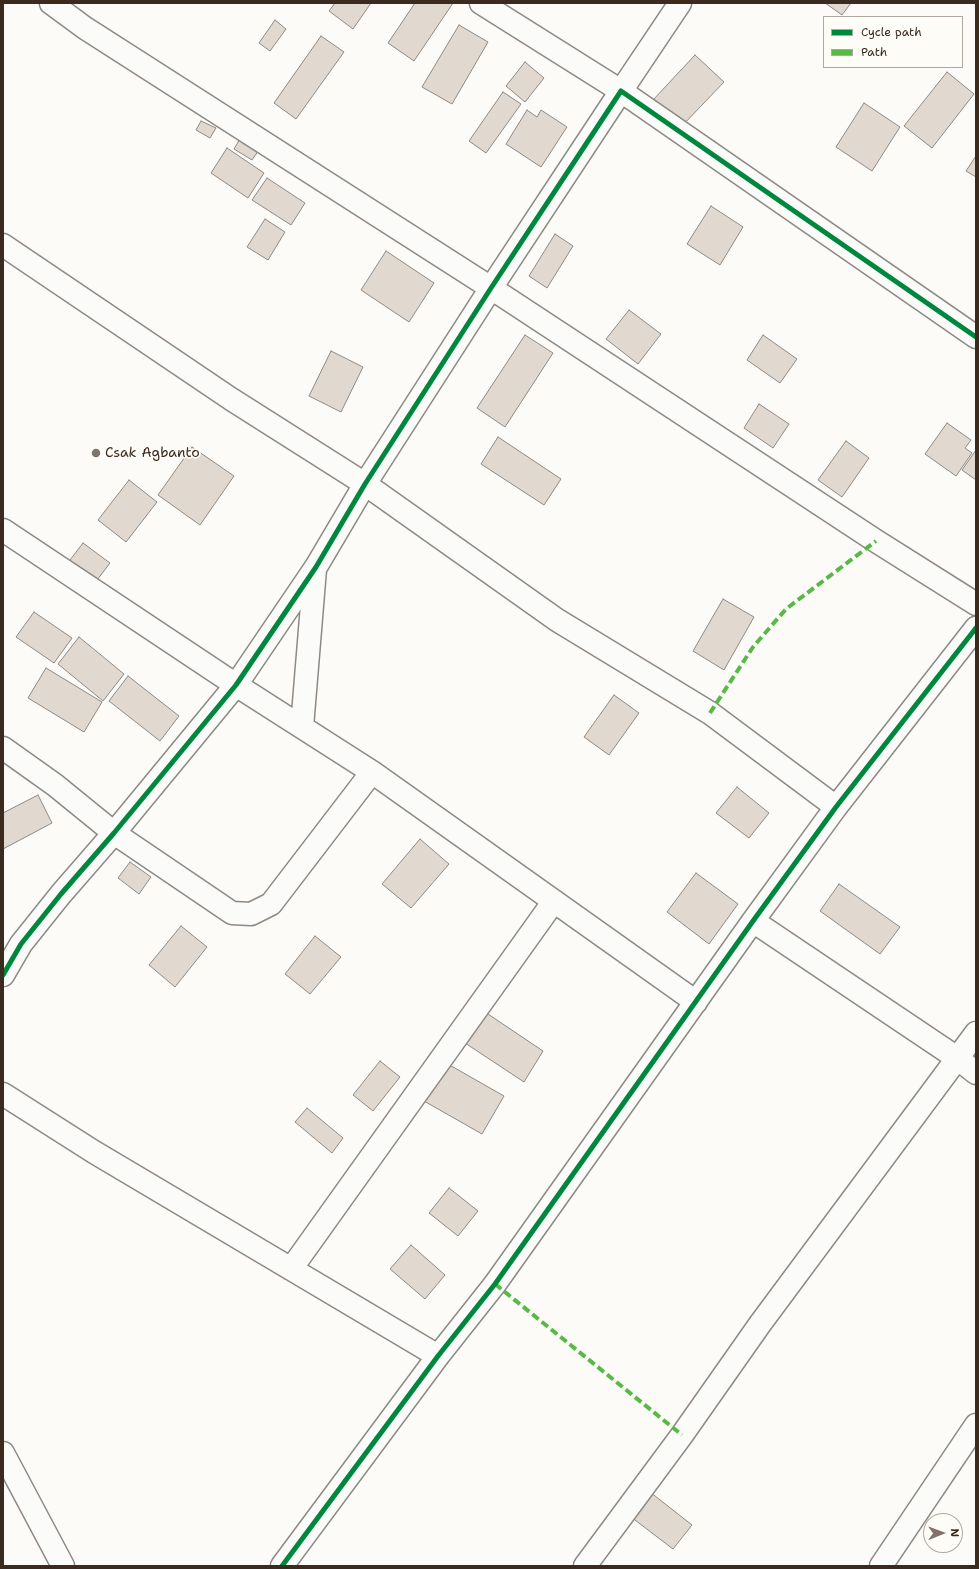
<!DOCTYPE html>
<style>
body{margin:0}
#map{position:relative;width:979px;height:1569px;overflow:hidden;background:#fcfbf8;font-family:"Shantell Sans",sans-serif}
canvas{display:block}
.frame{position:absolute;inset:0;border:4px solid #3b2a1e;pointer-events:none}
.legend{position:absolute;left:823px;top:16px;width:140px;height:52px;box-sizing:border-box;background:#fdfcf7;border:1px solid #afa8a0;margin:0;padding:5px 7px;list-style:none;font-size:12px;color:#3b2a1e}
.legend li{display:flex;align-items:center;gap:8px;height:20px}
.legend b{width:20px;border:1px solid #afa8a0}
.north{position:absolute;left:923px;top:1513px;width:40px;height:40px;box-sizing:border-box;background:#fdfcf7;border:1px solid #afa8a0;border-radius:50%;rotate:89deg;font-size:11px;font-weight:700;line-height:16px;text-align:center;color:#3b2a1e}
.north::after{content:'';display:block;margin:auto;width:14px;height:18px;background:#7f736a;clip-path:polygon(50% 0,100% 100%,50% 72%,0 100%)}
</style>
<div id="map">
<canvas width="979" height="1569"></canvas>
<div class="frame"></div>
<ul class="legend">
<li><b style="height:5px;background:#00873e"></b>Cycle path</li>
<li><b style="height:5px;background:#58b947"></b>Path</li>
</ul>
<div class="north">N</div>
</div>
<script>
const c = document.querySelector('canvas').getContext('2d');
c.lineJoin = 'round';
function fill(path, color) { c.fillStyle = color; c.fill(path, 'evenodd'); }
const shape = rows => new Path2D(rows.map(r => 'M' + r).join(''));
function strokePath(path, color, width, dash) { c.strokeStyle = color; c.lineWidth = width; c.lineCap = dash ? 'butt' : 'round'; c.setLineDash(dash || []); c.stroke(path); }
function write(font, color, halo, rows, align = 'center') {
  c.font = font + ' "Shantell Sans",sans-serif'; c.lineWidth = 3.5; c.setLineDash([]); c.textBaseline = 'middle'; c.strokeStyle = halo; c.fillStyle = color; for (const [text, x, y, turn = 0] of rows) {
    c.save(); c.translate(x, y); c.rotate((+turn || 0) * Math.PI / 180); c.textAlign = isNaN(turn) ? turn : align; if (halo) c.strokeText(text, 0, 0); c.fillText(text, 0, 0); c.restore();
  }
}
const building = shape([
 [335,3,371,3,353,29,329,11,335,3],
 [415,3,453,3,414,61,388,43,415,3],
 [825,3,851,3,842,15,825,3],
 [275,20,286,29,270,51,259,43,275,20],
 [459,25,488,42,452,104,422,87,459,25],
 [321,36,344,52,296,119,274,103,321,36],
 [695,55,724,82,681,127,653,100,695,55],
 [525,62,544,78,525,102,506,86,525,62],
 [947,72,974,94,932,148,904,126,947,72],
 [503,92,521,104,486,153,469,141,503,92],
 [864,103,900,127,872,171,836,147,864,103],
 [527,110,537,117,541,110,567,127,541,167,506,144,527,110],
 [201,121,216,128,210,138,196,130,201,121],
 [244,132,263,144,252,160,234,149,244,132],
 [227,148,264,173,248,198,211,173,227,148],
 [976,156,976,177,966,171,976,156],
 [267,178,305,203,291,225,252,200,267,178],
 [711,206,743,227,720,265,687,244,711,206],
 [265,219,285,232,268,260,247,247,265,219],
 [555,234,573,246,547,288,529,276,555,234],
 [386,251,434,283,409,322,361,290,386,251],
 [629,310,661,334,638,364,606,339,629,310],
 [525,335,553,353,505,427,477,408,525,335],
 [763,335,797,359,780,383,747,360,763,335],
 [331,351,363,367,341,412,309,396,331,351],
 [759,404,789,424,773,448,744,428,759,404],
 [947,423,971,440,965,448,972,453,956,476,925,454,947,423],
 [498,437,561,479,544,505,481,464,498,437],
 [846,441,869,458,842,497,818,480,846,441],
 [192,447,234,476,200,525,158,495,192,447],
 [976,450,976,480,962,470,976,450],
 [129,480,157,502,126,542,98,520,129,480],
 [83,543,110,563,94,584,67,564,83,543],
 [723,599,754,617,724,670,693,651,723,599],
 [34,612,72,638,54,663,16,637,34,612],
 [79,637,124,674,103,701,58,664,79,637],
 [46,668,102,702,84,732,28,698,46,668],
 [128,676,179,716,160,741,109,701,128,676],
 [614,695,639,713,609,755,584,737,614,695],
 [737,787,769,813,749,838,716,813,737,787],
 [38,795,52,823,3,849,3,813,38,795],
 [420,839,449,864,411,908,382,884,420,839],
 [130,862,151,877,139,894,118,878,130,862],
 [696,873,738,904,709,944,667,912,696,873],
 [839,884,900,927,880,954,820,911,839,884],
 [181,926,207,947,175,987,149,965,181,926],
 [315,936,341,957,310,994,285,974,315,936],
 [482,1010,543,1051,524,1082,462,1041,482,1010],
 [380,1061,400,1077,373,1111,353,1095,380,1061],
 [446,1063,504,1096,482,1134,424,1101,446,1063],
 [307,1108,343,1138,332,1153,295,1122,307,1108],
 [449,1188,478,1211,458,1236,429,1213,449,1188],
 [411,1245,445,1275,425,1299,390,1269,411,1245],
 [650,1492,692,1525,673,1549,631,1517,650,1492]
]);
fill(building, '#e1d8d0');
strokePath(building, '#8d8985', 1);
const minor = shape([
 [51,3,85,28,491,288,876,541,976,604],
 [481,3,621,91,680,3],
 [3,245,231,399,365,484,557,620,710,713,836,807],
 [3,530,236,685,372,772,696,1002],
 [302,727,315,569],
 [3,748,55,785,114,833,232,913,251,914,271,904,372,772],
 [753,921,957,1058,976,1073],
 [3,975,21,944,61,894,114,833,236,685,316,567,365,484,491,288,621,91,976,337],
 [3,1094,94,1152,438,1356],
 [291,1269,554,901],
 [282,1566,438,1356,495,1284,753,921,836,807,976,628],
 [585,1566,682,1435,760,1324,976,1033],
 [881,1566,976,1425]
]);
const highway = shape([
 [3,1453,63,1566]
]);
strokePath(minor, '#8d8985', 25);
strokePath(highway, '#8d8985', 25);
strokePath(minor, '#fbfbf9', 22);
strokePath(highway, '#fbfbf9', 22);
strokePath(shape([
 [710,713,753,647,786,609,876,541],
 [495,1284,682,1435]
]), '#58b947', 4, [8, 4]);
strokePath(shape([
 [3,975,21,944,61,894,114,833,236,685,316,567,365,484,491,288,621,91,976,337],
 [282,1566,438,1356,495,1284,753,921,836,807,976,628]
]), '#00873e', 5);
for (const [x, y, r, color] of [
 [96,453,5,"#7f736a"]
]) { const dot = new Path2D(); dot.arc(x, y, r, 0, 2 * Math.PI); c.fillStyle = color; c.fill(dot); strokePath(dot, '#fdfcf7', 1.5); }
write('14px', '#3b2a1e', '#fdfcf7', [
 ["Csak Agbanto",105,453]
], 'left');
</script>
